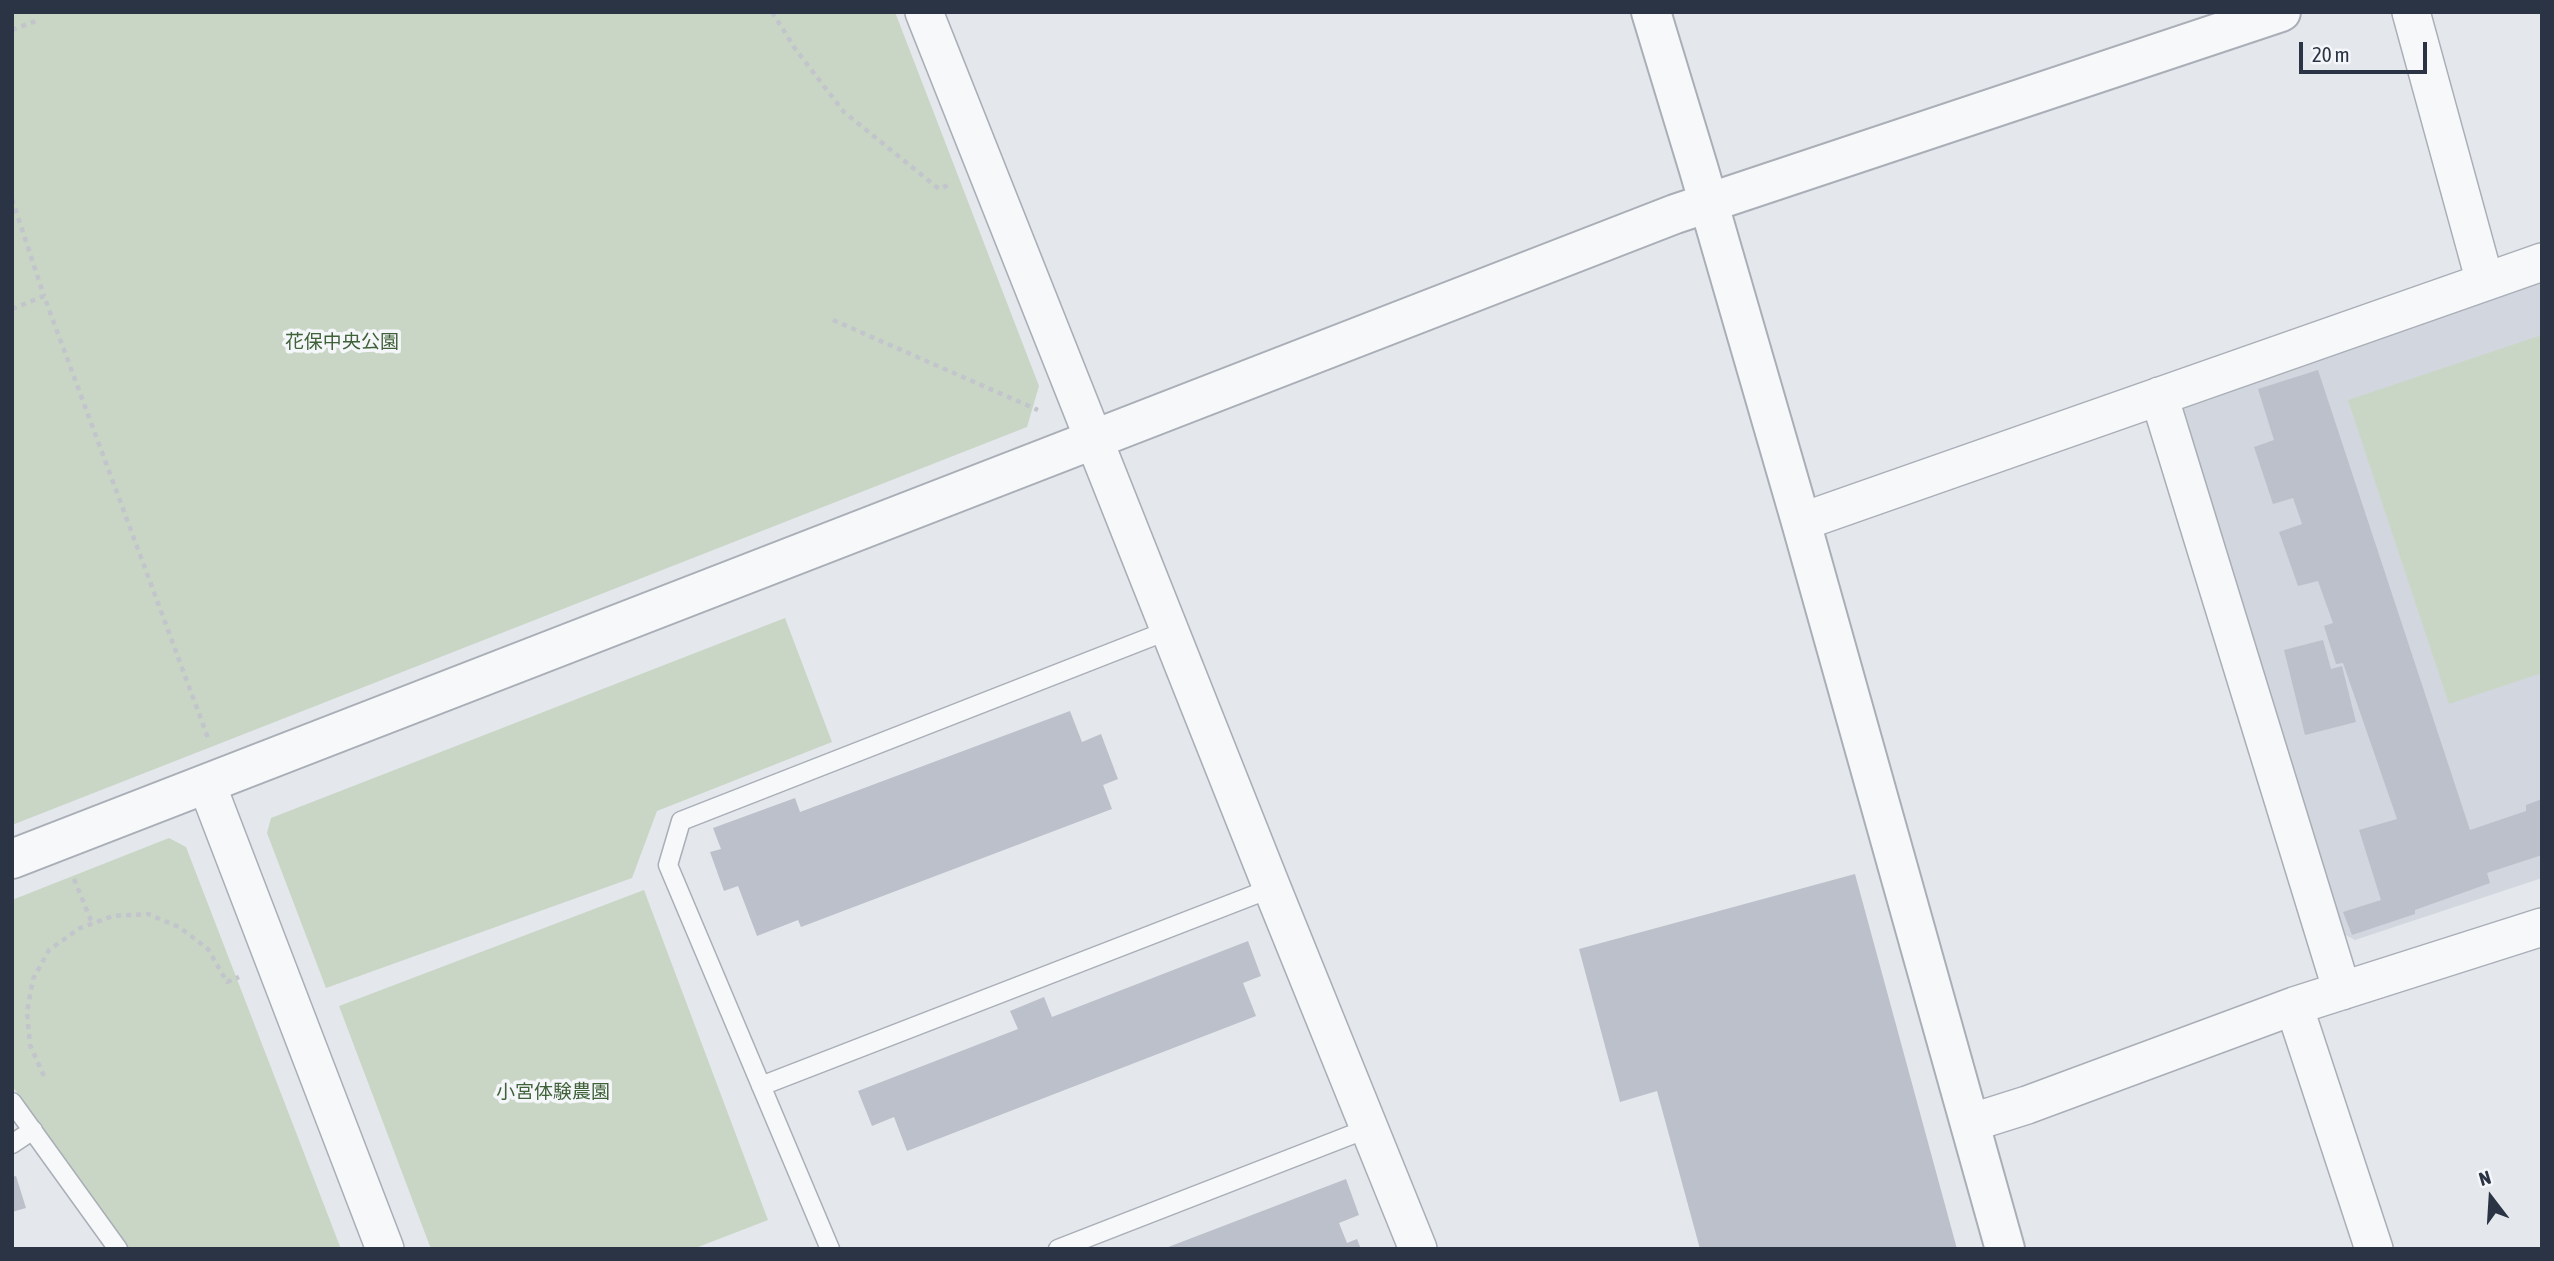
<!DOCTYPE html>
<meta charset="utf-8">
<style>
body{margin:0}
#map{position:relative;width:2554px;height:1261px;overflow:hidden;background:#e4e7ec;font-family:"Asap Condensed",sans-serif}
canvas{display:block}
.frame{position:absolute;inset:0;border:14px solid #2b3445;pointer-events:none}
.north{position:absolute;left:2456px;top:1163px;width:70px;height:70px;-webkit-text-stroke:5px #f4f6f9;paint-order:stroke;rotate:343deg;font-size:19px;font-weight:700;line-height:28px;text-align:center;color:#2b3445}
.north::after{content:'';display:block;margin:auto;width:24px;height:32px;background:#2b3445;clip-path:polygon(50% 0,100% 100%,50% 72%,0 100%)}
.scale{position:absolute;left:2299px;top:42px;width:128px;height:32px;box-sizing:border-box;border:4px solid #2b3445;border-top:0;padding-left:9px;font-size:21px;line-height:24px;white-space:nowrap;color:#2b3445;-webkit-text-stroke:5px #f4f6f9;paint-order:stroke}
</style>
<div id="map">
<canvas width="2554" height="1261"></canvas>
<div class="frame"></div>
<div class="north">N</div>
<div class="scale">20 m</div>
</div>
<script>
const c = document.querySelector('canvas').getContext('2d');
c.lineJoin = 'round';
function fill(path, color) { c.fillStyle = color; c.fill(path, 'evenodd'); }
const shape = rows => new Path2D(rows.map(r => 'M' + r).join(''));
function strokePath(path, color, width, dash) { c.strokeStyle = color; c.lineWidth = width; c.lineCap = dash ? 'butt' : 'round'; c.setLineDash(dash || []); c.stroke(path); }
function write(font, color, halo, rows, align = 'center') {
  c.font = font + ' "Asap Condensed","Noto Sans JP",sans-serif'; c.lineWidth = 7; c.setLineDash([]); c.textBaseline = 'middle'; c.strokeStyle = halo; c.fillStyle = color; for (const [text, x, y, turn = 0] of rows) {
    c.save(); c.translate(x, y); c.rotate((+turn || 0) * Math.PI / 180); c.textAlign = isNaN(turn) ? turn : align; if (halo) c.strokeText(text, 0, 0); c.fillText(text, 0, 0); c.restore();
  }
}
fill(shape([
 [2542,277,2542,878,2355,940,2336,930,2177,414,2185,401]
]), '#d2d6de');
fill(shape([
 [12,12,895,12,1039,386,1027,427,12,825],
 [2542,335,2542,673,2449,704,2348,400],
 [785,618,832,742,657,811,632,878,326,988,267,833,271,818],
 [169,838,186,847,341,1249,127,1249,12,1086,12,900],
 [644,890,768,1220,693,1249,431,1249,339,1006]
]), '#c9d6c5');
fill(shape([
 [2318,370,2470,830,2526,811,2526,805,2542,799,2542,855,2487,873,2490,883,2415,910,2415,914,2352,935,2343,912,2381,900,2359,830,2397,819,2343,663,2336,664,2324,626,2333,623,2318,581,2298,586,2279,532,2302,524,2293,498,2273,504,2254,447,2274,440,2258,389],
 [2323,640,2331,669,2342,666,2356,722,2305,735,2284,650],
 [1070,711,1082,742,1101,734,1118,779,1103,785,1112,809,801,927,798,920,757,936,738,886,724,891,710,852,721,849,713,828,795,798,800,812],
 [1855,874,1957,1249,1700,1249,1657,1091,1620,1102,1579,949],
 [1248,941,1261,976,1243,983,1256,1016,907,1151,894,1117,872,1126,858,1091,1018,1029,1010,1011,1044,997,1052,1017],
 [16,1176,26,1208,12,1212,12,1177],
 [1346,1179,1359,1215,1339,1223,1347,1243,1357,1239,1361,1249,1163,1249]
]), '#bbc0ca');
const service = shape([
 [761,1086,1272,888],
 [12,1102,118,1249],
 [12,1144,33,1130],
 [830,1249,668,865,681,821,1169,630],
 [1058,1249,1369,1128]
]);
const minor = shape([
 [924,12,1272,888,1418,1249],
 [2411,12,2485,282],
 [2159,396,2342,991],
 [1801,522,2542,262],
 [207,785,385,1249],
 [2294,1006,2374,1249],
 [1970,1123,2027,1105,2294,1006,2542,927]
]);
const tertiary = shape([
 [1651,12,1699,170,1801,522,2005,1249],
 [12,859,1675,214,2281,12]
]);
strokePath(service, '#a9aeb7', 21);
strokePath(minor, '#a9aeb7', 40);
strokePath(tertiary, '#a9aeb7', 42);
strokePath(shape([
 [772,12,796,50,844,112,939,189,951,184],
 [12,30,38,20],
 [12,199,44,296],
 [12,309,44,296,208,738],
 [833,320,1038,410],
 [74,879,92,923],
 [44,1076,30,1045,27,1012,33,979,49,950,80,928,113,916,148,914,179,927,208,949,227,982,239,977]
]), '#c2c5cb', 4.5, [5, 5]);
strokePath(service, '#f7f8fa', 18);
strokePath(minor, '#f7f8fa', 37);
strokePath(tertiary, '#f7f8fa', 38);
write('19px', '#3f6138', '#f4f6f9', [
 ["花保中央公園",342,342],
 ["小宮体験農園",553,1092]
]);
</script>
